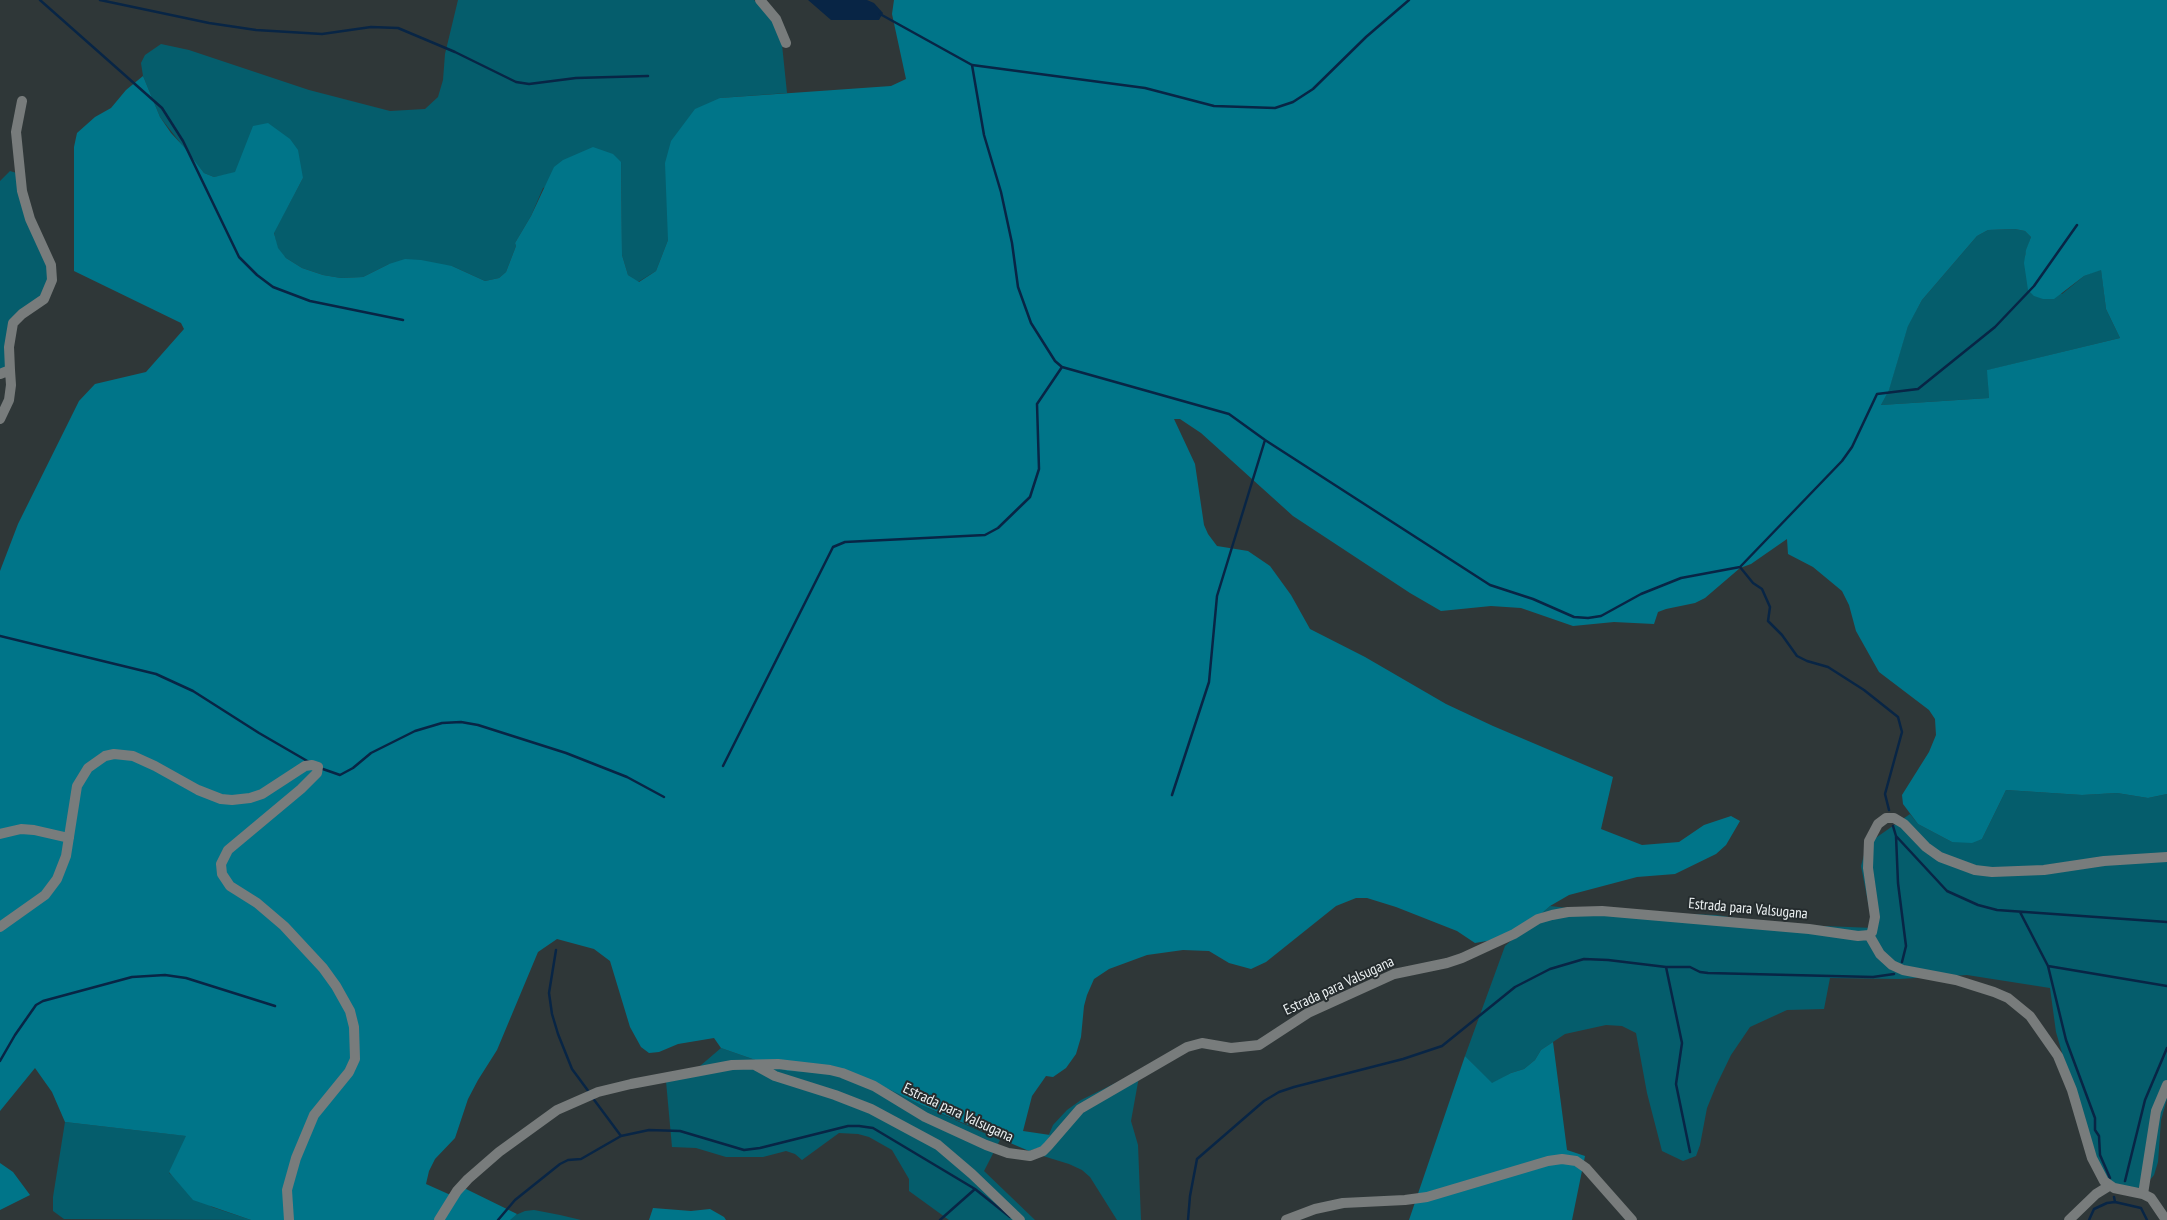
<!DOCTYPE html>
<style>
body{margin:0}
canvas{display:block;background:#2f3738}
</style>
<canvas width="2167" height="1220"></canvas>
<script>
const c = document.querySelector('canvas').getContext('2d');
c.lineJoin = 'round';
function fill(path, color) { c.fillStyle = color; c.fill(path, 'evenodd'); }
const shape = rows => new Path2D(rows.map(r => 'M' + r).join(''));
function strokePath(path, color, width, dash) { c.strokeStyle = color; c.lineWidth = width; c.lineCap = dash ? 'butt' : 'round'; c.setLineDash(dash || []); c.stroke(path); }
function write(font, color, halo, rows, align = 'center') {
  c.font = font + ' "PT Sans Narrow",sans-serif'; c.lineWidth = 4; c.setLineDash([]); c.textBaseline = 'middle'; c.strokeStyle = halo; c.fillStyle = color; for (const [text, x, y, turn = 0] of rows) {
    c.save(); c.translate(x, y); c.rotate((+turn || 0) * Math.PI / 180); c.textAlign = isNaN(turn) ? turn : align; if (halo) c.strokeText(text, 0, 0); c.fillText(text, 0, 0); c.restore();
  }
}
fill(shape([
 [458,0,754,0,770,15,781,35,787,93,720,98,668,210,668,240,656,271,638,282,628,275,622,255,621,162,543,188,531,216,515,243,516,246,506,272,499,278,485,281,452,266,389,264,363,277,341,278,323,275,302,268,286,258,277,248,274,232,303,178,235,173,214,177,204,173,160,117,143,76,141,63,145,55,161,44,189,50,309,90,390,111,425,109,438,97,443,80,445,54],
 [10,171,23,175,33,226,56,273,37,304,16,316,8,369,0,372,0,181],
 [2015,229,2025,231,2031,237,2025,255,2026,269,2062,294,2084,276,2101,269,2106,309,2120,338,1988,370,1989,398,1881,405,1889,389,1908,325,1922,300,1977,236,1988,230],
 [2006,790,2082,795,2117,793,2148,798,2167,794,2167,1099,2161,1120,2158,1162,2154,1175,2144,1187,2129,1189,2105,1186,2084,1129,2056,1032,2050,988,1967,975,1899,979,1830,978,1824,1009,1787,1010,1750,1027,1731,1055,1716,1086,1707,1108,1700,1145,1696,1156,1683,1161,1662,1151,1647,1093,1636,1033,1622,1026,1606,1025,1565,1034,1541,1050,1535,1060,1524,1069,1511,1073,1492,1084,1465,1056,1505,946,1550,906,1593,911,1716,915,1774,924,1873,928,1861,866,1867,844,1910,814,1918,824,1952,842,1982,839],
 [721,1048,787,1071,845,1075,872,1081,919,1104,1000,1140,984,1171,1035,1220,949,1220,909,1191,909,1179,892,1150,869,1137,858,1134,839,1133,802,1160,795,1154,786,1151,763,1157,726,1157,696,1148,672,1147,666,1081,693,1072],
 [1140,1071,1131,1121,1138,1145,1141,1220,1117,1220,1090,1177,1082,1170,1069,1164,1043,1156,1044,1146,1053,1125,1067,1110,1081,1100],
 [65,1122,187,1136,169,1173,212,1207,251,1220,64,1219,53,1211,53,1197],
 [534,1210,560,1215,581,1220,510,1220,511,1217,525,1211]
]), '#055d6c');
fill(shape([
 [894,0,2167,0,2167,794,2148,798,2117,793,2082,795,2006,790,1982,839,1972,843,1952,842,1918,824,1903,804,1902,795,1929,752,1936,735,1935,719,1929,710,1879,672,1856,631,1849,605,1842,591,1813,567,1788,554,1787,539,1751,564,1740,568,1705,598,1695,603,1666,609,1658,612,1654,624,1614,622,1573,626,1521,608,1491,606,1441,611,1410,593,1293,516,1201,433,1180,419,1174,419,1195,464,1204,525,1208,534,1217,546,1248,551,1270,566,1291,595,1310,629,1365,657,1446,704,1493,726,1613,777,1601,829,1642,845,1679,842,1704,825,1731,816,1740,821,1726,845,1716,854,1675,874,1637,877,1569,895,1550,906,1516,936,1475,943,1457,931,1396,907,1367,898,1356,898,1336,906,1266,962,1251,969,1229,963,1209,951,1183,950,1147,955,1109,969,1094,979,1087,995,1084,1006,1081,1037,1076,1054,1066,1068,1053,1077,1046,1076,1032,1096,1023,1131,1050,1135,1044,1146,1029,1151,919,1104,872,1081,845,1075,787,1071,721,1048,714,1038,678,1044,659,1052,649,1053,641,1047,630,1027,610,961,594,949,557,939,538,952,497,1050,478,1080,468,1099,455,1138,435,1159,429,1171,426,1184,455,1197,464,1188,517,1214,510,1220,251,1220,193,1200,169,1172,186,1136,65,1122,52,1092,35,1068,0,1111,0,571,18,524,79,401,95,384,146,372,184,329,181,323,74,271,74,147,77,133,95,117,111,108,126,90,143,76,160,117,171,133,184,147,204,173,214,177,235,172,253,126,268,123,290,139,298,150,303,178,274,233,278,248,286,258,302,268,323,275,341,278,363,277,389,264,405,259,421,260,452,266,485,281,499,278,506,272,516,246,515,243,531,216,554,167,563,160,593,147,613,154,621,162,622,255,628,275,639,282,656,271,668,240,665,163,671,141,695,109,720,98,891,86,906,79,892,14],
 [2015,229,2025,231,2031,237,2026,250,2024,263,2028,290,2034,296,2043,299,2054,299,2084,276,2101,270,2106,309,2120,338,1987,370,1989,398,1881,405,1889,390,1908,326,1922,300,1977,236,1988,230],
 [1553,1042,1567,1150,1585,1156,1572,1220,1409,1220,1465,1056,1492,1083,1511,1073,1524,1069,1535,1060,1541,1050],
 [0,1163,13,1172,30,1195,0,1210],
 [653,1208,691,1211,710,1209,724,1217,726,1220,649,1220]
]), '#007589');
fill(shape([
 [808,0,867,0,874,3,883,13,879,20,831,20]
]), '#082545');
strokePath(shape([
 [40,0,162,108,183,141,239,257,257,275,273,287,310,301,403,320],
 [100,0,209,23,256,30,322,34,371,27,398,28,455,52,516,82,529,84,576,78,648,76],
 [880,14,972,65,1145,88,1214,106,1275,108,1293,102,1313,89,1366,37,1409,0],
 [972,65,984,135,1001,192,1012,243,1018,287,1031,323,1055,361,1062,367,1229,414,1265,440,1490,585,1533,599,1574,617,1588,618,1601,616,1641,594,1681,578,1740,567,1842,461,1852,447,1877,394,1918,389,1995,327,2034,286,2077,225],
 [1740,567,1753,583,1762,589,1770,607,1768,621,1782,635,1797,656,1807,661,1828,667,1864,690,1898,717,1902,732,1885,794,1889,810],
 [0,636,156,674,193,691,259,733,309,762],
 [723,766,833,547,845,542,985,535,998,528,1030,497,1039,469,1037,404,1062,367],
 [320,768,340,775,353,768,371,753,415,731,442,723,461,722,478,725,566,753,627,777,664,797],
 [1172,795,1209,682,1217,596,1265,440],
 [1893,826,1896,836,1898,883,1906,946,1902,962],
 [1896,836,1947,891,1978,905,1997,910,2167,922],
 [2020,912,2048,966,2066,1040,2095,1118,2095,1130,2099,1136,2100,1155,2110,1178],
 [556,950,549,993,552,1014,558,1034,572,1069,589,1092],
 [2048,966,2167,986],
 [1666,967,1682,1043,1676,1084,1690,1152],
 [0,1061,15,1035,36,1005,43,1001,132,977,165,975,186,978,275,1006],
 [592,1097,621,1136],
 [2125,1181,2145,1100,2167,1048],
 [2114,1197,2115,1202],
 [498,1220,515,1200,560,1164,568,1160,581,1159,621,1136,649,1130,680,1131,744,1150,760,1148,848,1126,859,1126,873,1128,975,1189,1010,1217],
 [940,1220,975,1189],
 [1188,1220,1190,1196,1197,1159,1264,1101,1279,1092,1294,1087,1403,1059,1442,1046,1515,987,1550,969,1584,959,1608,960,1666,967,1690,967,1700,972,1708,973,1873,977,1894,974],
 [2089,1220,2094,1209,2107,1203,2115,1202,2141,1208,2147,1220]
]), '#082545', 2.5);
strokePath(shape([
 [760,0,776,19,786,43],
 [0,374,10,370,9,347,13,323,22,314,44,299,52,280,51,265,30,219,22,191,16,132,22,101],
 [0,419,9,400,11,385,10,370],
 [0,834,21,829,34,830,69,838],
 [0,927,45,895,57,879,66,856,77,786,88,768,105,756,114,754,133,756,155,766,198,790,221,799,232,800,250,798,262,794,305,766,312,765,318,767,317,773,301,789,228,850,221,864,222,874,230,886,257,903,284,926,323,968,336,986,350,1011,354,1027,355,1059,349,1072,314,1115,296,1158,287,1190,289,1220],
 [1869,935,1880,954,1892,965,1903,970,1956,980,1994,992,2008,998,2030,1016,2058,1056,2072,1090,2092,1158,2104,1181,2114,1188,2143,1194,2151,1198,2166,1220],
 [755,1065,775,1076,835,1095,871,1109,938,1145,972,1174,1020,1220],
 [2143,1194,2156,1111,2167,1085],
 [439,1220,457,1191,468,1179,499,1152,557,1110,598,1092,631,1084,732,1065,778,1064,830,1070,842,1073,874,1086,925,1117,986,1145,1008,1153,1030,1156,1043,1151,1048,1146,1080,1109,1187,1047,1202,1043,1231,1048,1259,1045,1308,1013,1394,974,1447,963,1462,958,1514,934,1538,919,1552,915,1568,912,1602,911,1809,929,1858,936,1869,935,1872,932,1875,917,1868,868,1869,841,1878,824,1886,818,1894,818,1904,824,1926,847,1940,857,1975,870,1992,872,2044,870,2104,861,2167,857],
 [1286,1220,1315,1209,1343,1203,1405,1200,1427,1197,1548,1161,1562,1159,1576,1161,1586,1168,1632,1220],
 [2069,1220,2096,1194,2109,1186]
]), '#787c7c', 10);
write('15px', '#edf2f3', '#252c2e', [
 ["Estrada para Valsugana",1748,909,5],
 ["Estrada para Valsugana",1339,986,-25],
 ["Estrada para Valsugana",958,1113,25]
]);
</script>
